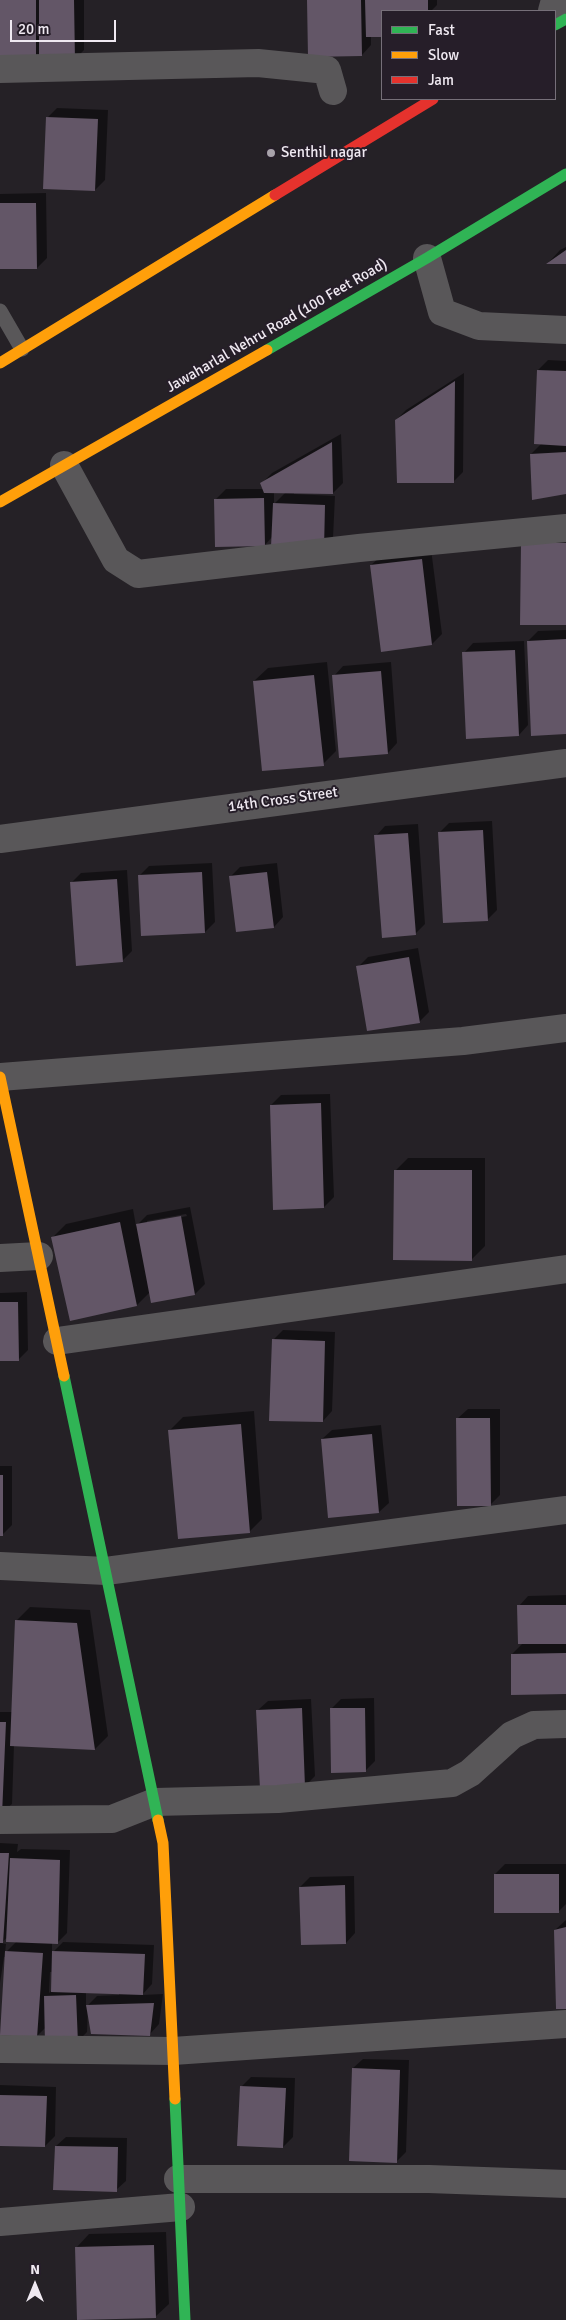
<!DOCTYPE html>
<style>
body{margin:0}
#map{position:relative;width:566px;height:2320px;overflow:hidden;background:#252126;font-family:Signika,sans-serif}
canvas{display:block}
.legend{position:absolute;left:381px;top:10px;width:175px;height:90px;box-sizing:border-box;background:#261e29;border:1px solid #766f79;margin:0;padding:6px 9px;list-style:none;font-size:15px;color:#efe9f1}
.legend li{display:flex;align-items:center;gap:10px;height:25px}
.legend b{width:25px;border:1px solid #766f79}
.north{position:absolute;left:10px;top:2260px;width:50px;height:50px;-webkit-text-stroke:4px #261e29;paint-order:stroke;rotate:0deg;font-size:14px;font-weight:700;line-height:20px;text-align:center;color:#efe9f1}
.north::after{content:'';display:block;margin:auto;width:18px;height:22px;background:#efe9f1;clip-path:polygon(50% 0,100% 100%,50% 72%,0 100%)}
.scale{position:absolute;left:10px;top:20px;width:106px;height:22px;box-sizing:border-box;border:2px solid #efe9f1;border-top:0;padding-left:6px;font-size:15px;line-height:18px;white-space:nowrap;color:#efe9f1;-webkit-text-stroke:4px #261e29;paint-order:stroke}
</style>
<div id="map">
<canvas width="566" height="2320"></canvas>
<ul class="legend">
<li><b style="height:6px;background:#30b455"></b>Fast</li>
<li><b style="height:6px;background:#ff9f0a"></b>Slow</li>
<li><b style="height:6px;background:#e5322d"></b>Jam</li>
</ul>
<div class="north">N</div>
<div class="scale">20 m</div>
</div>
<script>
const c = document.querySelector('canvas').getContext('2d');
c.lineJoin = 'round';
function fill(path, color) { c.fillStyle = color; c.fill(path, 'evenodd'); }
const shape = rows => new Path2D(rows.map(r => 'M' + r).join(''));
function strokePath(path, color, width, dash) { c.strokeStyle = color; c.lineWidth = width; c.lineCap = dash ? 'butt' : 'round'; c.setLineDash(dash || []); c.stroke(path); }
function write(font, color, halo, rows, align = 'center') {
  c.font = font + ' Signika,sans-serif'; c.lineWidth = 4; c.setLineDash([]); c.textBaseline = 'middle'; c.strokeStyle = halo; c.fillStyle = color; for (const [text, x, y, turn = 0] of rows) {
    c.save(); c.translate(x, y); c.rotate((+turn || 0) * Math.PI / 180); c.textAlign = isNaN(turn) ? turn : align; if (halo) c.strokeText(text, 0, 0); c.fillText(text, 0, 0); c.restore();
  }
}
fill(shape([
 [0,0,84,0,84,50,74,60,36,60],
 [308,0,437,0,437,5,431,11,382,11,382,36,371,36,371,45,362,55],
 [57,108,108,110,105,180,95,190,47,118],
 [46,193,47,258,37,268,0,268,0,194],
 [566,247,566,263,549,262,560,250],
 [548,360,566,361,566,493,531,454,542,443,538,370],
 [464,373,463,472,453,482,396,420,406,410],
 [341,434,343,483,333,493,294,492,294,494,335,496,333,538,323,547,272,537,265,545,216,499,226,489,264,489,262,483,272,473],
 [274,492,286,492,274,504],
 [431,549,442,634,432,644,371,565,381,556],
 [566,630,566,733,528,641,538,631],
 [524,641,528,725,519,735,464,653,473,643],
 [327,662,336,751,323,764,254,681,268,668],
 [391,662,397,743,388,753,334,676,343,666],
 [492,821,497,910,487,920,439,833,449,823],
 [418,824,425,924,415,934,376,836,385,826],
 [212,863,215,922,205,932,139,876,149,866],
 [277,863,283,917,274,927,230,877,240,867],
 [127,870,132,951,122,961,71,883,81,873],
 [418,948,429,1012,419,1022,358,967,368,957],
 [330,1094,334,1197,324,1207,271,1105,281,1095],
 [408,1158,485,1158,485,1246,472,1259,395,1171],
 [190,1207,205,1284,195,1294,152,1301,150,1292,137,1305,53,1237,66,1224,133,1209,136,1226,147,1215],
 [186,1214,187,1216,147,1224,147,1221],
 [27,1292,28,1350,18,1360,0,1360,0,1293],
 [283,1330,335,1332,332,1411,323,1421,273,1340],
 [468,1409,500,1409,500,1495,490,1505,458,1418],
 [254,1411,262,1519,249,1532,170,1430,183,1417],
 [381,1425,389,1503,379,1512,322,1439,332,1430],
 [0,1466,12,1466,12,1525,2,1535,0,1534],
 [566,1595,566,1693,512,1654,523,1643,519,1606,528,1596],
 [30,1607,90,1610,108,1736,95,1749,14,1745,12,1804,0,1814,0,1712,12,1712,16,1621],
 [374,1698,375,1761,365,1771,331,1709,341,1699],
 [311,1699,315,1776,305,1786,258,1710,268,1701],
 [0,1843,18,1844,17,1852,21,1849,70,1850,67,1933,57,1943,52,1943,52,1953,63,1942,154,1945,152,1984,142,1995,163,1994,159,2024,150,2034,88,2007,87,2032,77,2042,46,2027,36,2037,6,1957,4,1957,0,1983],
 [8,1937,17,1941,5,1953,6,1944,1,1943],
 [50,1972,52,1972,52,1990,49,1993],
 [86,1992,119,1993,119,1995,97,1996,86,2007],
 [505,1864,566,1864,566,1904,558,1912,495,1874],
 [354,1876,355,1933,346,1943,300,1887,310,1877],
 [566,1920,566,2007,555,1930],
 [363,2059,409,2060,406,2152,396,2162,353,2068],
 [251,2077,295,2078,293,2137,283,2147,241,2087],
 [0,2085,56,2087,55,2136,45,2146,0,2144],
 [66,2137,127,2138,126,2181,116,2190,56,2146],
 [166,2232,169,2304,155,2317,76,2248,89,2234]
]), '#0007');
fill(shape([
 [0,0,36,0,36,62,0,62],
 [39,0,74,0,75,61,39,61],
 [307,0,361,0,362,56,308,57],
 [365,0,428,0,428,11,382,11,382,37,366,37],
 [46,117,98,119,95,191,43,189],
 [0,203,36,203,37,269,0,269],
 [566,250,566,264,546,264],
 [537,370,566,371,566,446,534,444],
 [455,381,454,483,397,483,395,420],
 [332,442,333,494,264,493,260,483],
 [566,452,566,494,532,500,530,454],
 [264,498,265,546,215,547,214,499],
 [273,503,325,505,324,549,271,547],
 [521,543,566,543,566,625,520,625],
 [422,559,432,645,381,652,370,565],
 [566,639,566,734,531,736,527,641],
 [515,650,519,736,466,739,462,652],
 [381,671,388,754,339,758,332,675],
 [314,675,324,766,262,771,253,681],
 [483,830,488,921,443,923,438,832],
 [408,833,416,935,382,938,374,835],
 [202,872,205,933,141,936,138,875],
 [267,872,274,928,236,932,229,876],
 [117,879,123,962,76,966,70,882],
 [409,957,420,1023,367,1031,356,966],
 [321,1103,324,1208,273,1210,270,1105],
 [394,1170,472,1170,472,1261,393,1260],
 [181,1216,195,1295,151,1303,136,1224],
 [120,1222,137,1306,70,1321,51,1237],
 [0,1302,18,1302,19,1361,0,1361],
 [272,1339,325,1341,323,1422,269,1421],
 [456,1418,490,1418,491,1506,457,1506],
 [241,1424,250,1533,178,1539,168,1430],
 [372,1434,379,1513,328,1518,321,1439],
 [0,1475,3,1475,3,1536,0,1536],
 [517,1605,566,1605,566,1644,518,1644],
 [15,1620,77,1623,95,1750,10,1746],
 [566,1653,566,1694,511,1695,511,1654],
 [302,1708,305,1787,260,1789,256,1710],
 [330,1708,365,1708,366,1772,331,1773],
 [0,1722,6,1722,2,1815,0,1815],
 [0,1853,9,1853,3,1943,0,1943],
 [10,1858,60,1860,58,1944,6,1942],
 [494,1874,559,1874,559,1913,494,1913],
 [345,1885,346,1944,301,1945,299,1887],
 [566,1927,566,2009,556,2009,554,1930],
 [5,1951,43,1953,37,2038,0,2035],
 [52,1951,145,1954,143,1995,51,1992],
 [76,1995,78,2043,45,2044,44,1996],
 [154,2003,150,2036,91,2034,86,2005],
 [352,2068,400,2070,397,2163,349,2161],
 [240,2086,286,2088,283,2148,237,2146],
 [0,2095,47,2096,45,2147,0,2146],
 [55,2146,118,2147,117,2192,53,2190],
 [154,2245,156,2318,77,2320,75,2247]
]), '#635667');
strokePath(shape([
 [0,311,22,349]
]), '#595759', 15);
strokePath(shape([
 [552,11,555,0],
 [0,69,258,63,327,70,333,91],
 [427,258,442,312,479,326,566,330],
 [64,465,116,560,138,574,359,548,566,528],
 [0,839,566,763],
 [0,1077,463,1041,566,1028],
 [0,1258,39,1256],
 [57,1341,566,1269],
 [0,1566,106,1571,566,1510],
 [0,1820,112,1819,155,1802,278,1799,452,1783,470,1773,512,1735,534,1725,566,1724],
 [0,2049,173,2051,566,2024],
 [178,2179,429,2179,566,2184],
 [0,2222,181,2207]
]), '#595759', 28);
strokePath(shape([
 [555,25,566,19],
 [267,350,427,258,566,174],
 [64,1376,158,1820],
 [175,2099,185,2320]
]), '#30b455', 11);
strokePath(shape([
 [0,363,275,195],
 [0,502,267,350],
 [0,1077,64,1376],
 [158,1820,163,1843,175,2099]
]), '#ff9f0a', 11);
strokePath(shape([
 [275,195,433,99]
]), '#e5322d', 11);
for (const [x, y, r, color] of [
 [271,153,5,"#a8a3aa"]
]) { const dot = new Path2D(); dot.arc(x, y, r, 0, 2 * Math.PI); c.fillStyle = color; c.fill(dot); strokePath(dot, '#261e29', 2); }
write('15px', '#efe9f1', '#261e29', [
 ["Senthil nagar",281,153]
], 'left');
write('15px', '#efe9f1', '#261e29', [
 ["Jawaharlal Nehru Road (100 Feet Road)",277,326,-30],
 ["14th Cross Street",283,800,-8]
]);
</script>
